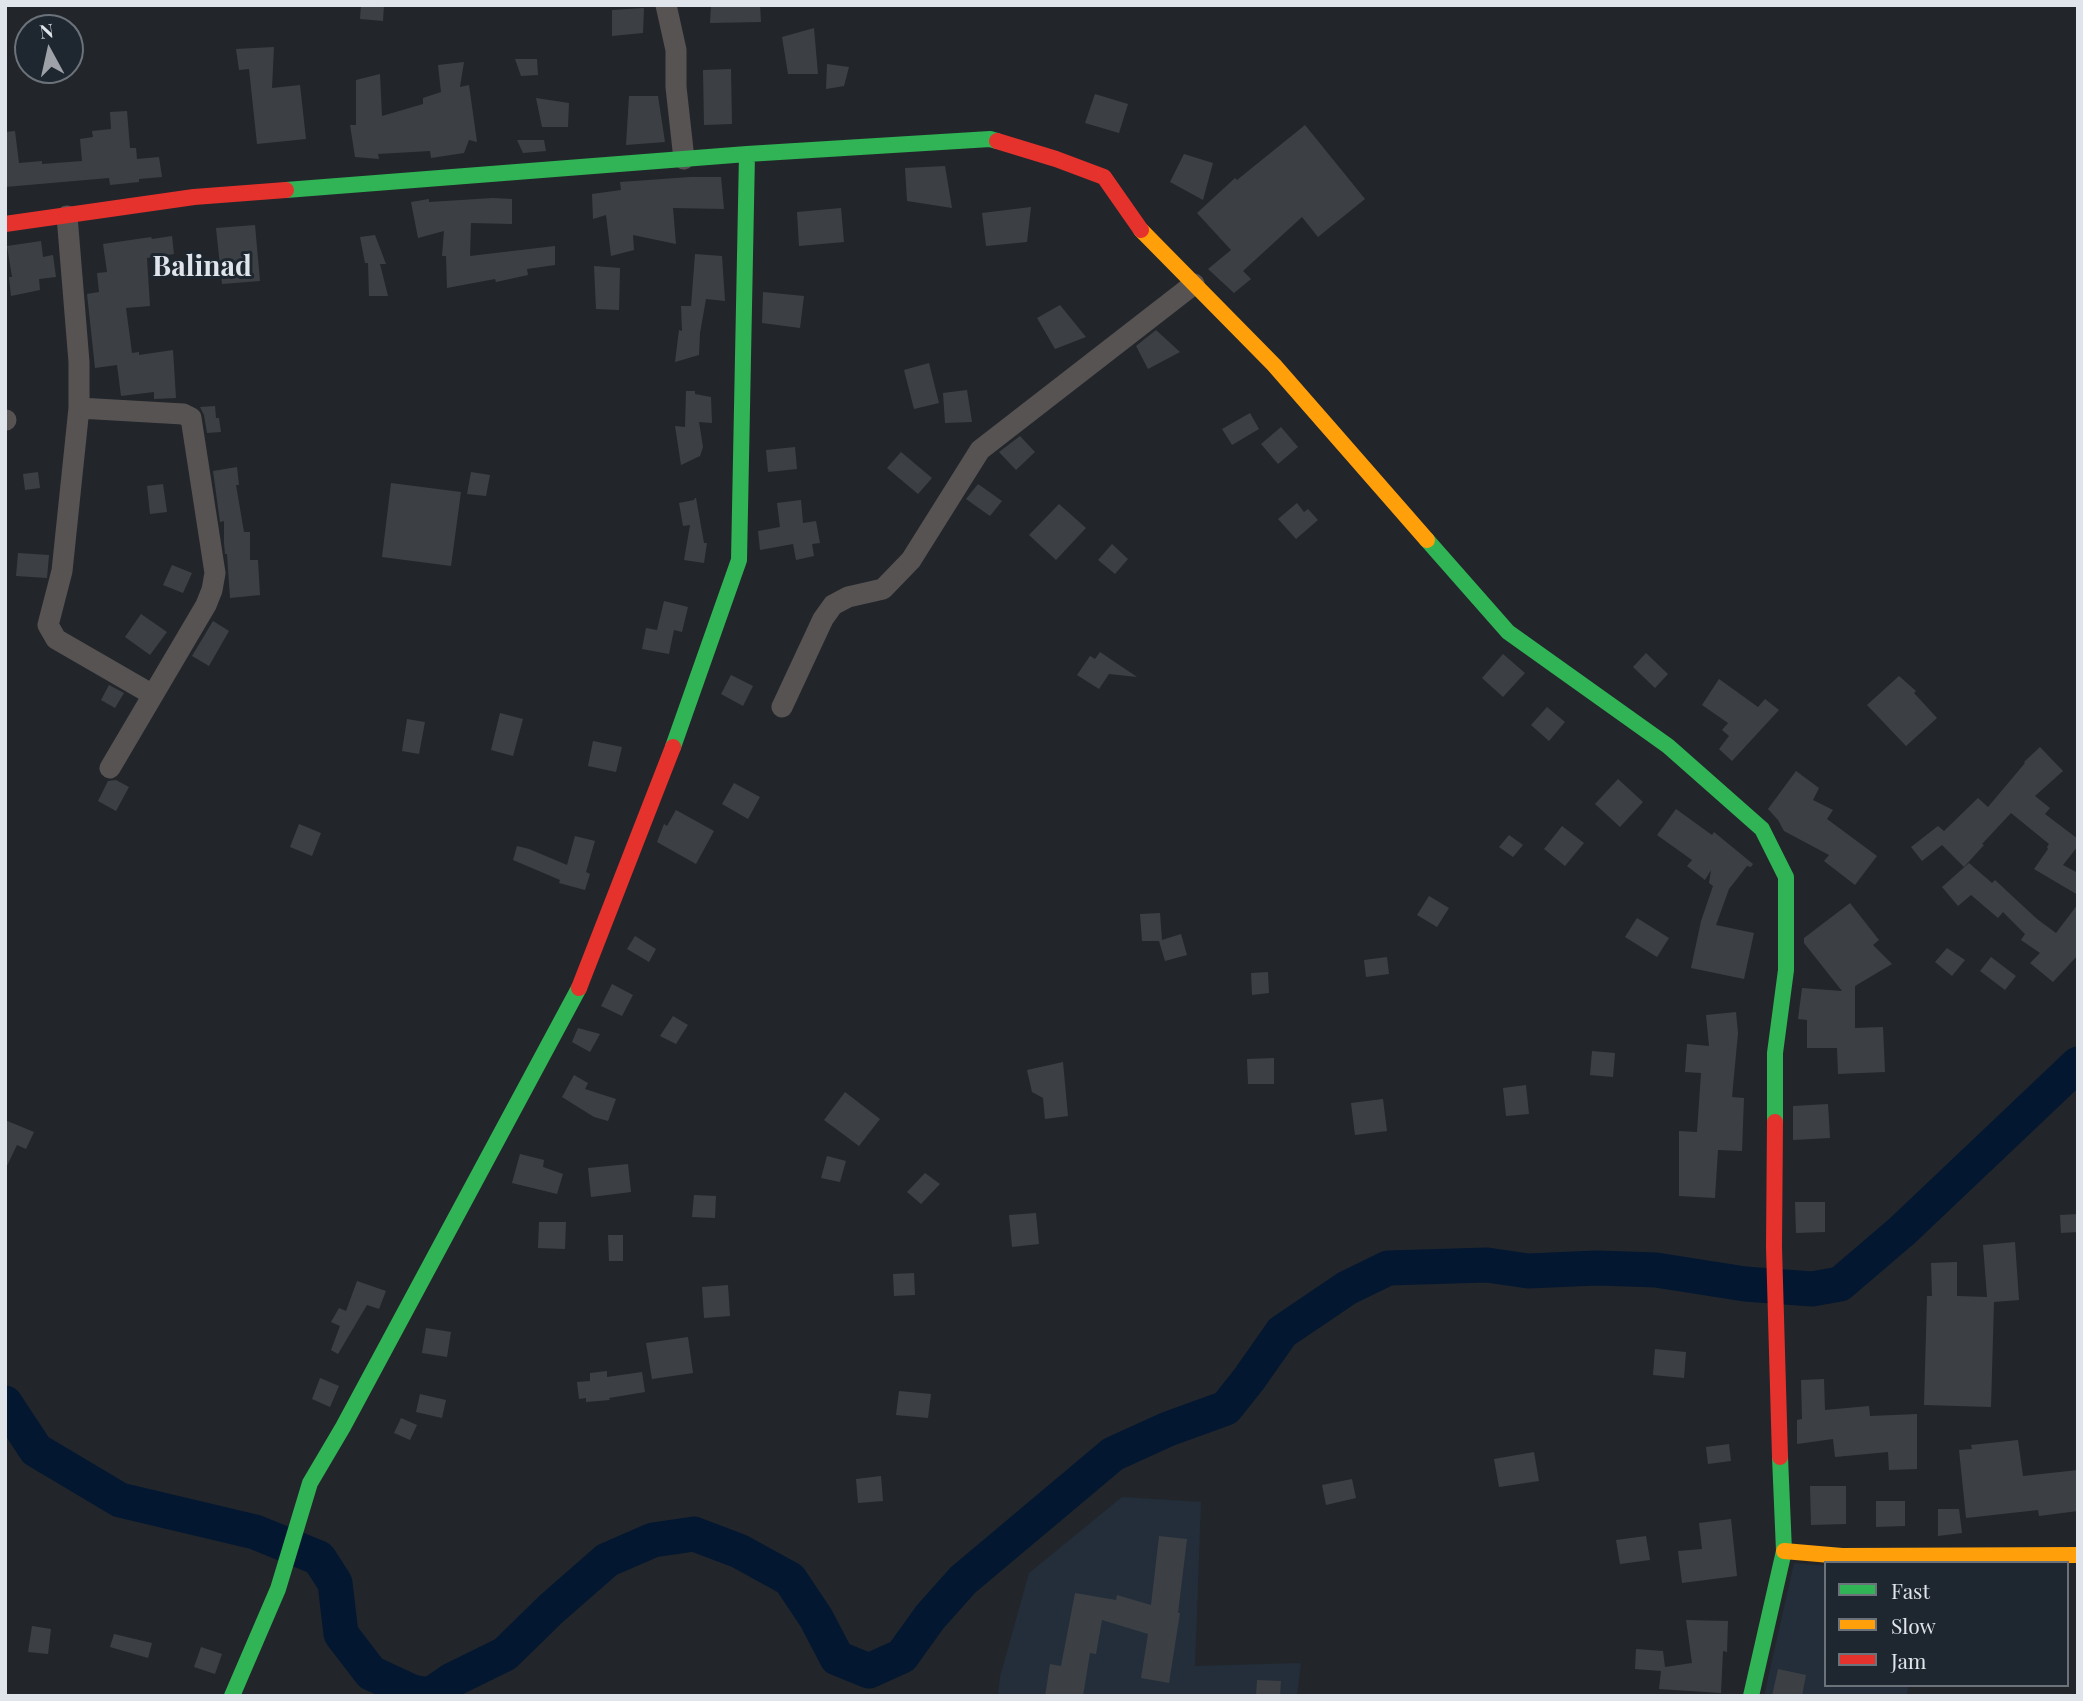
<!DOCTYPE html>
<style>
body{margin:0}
#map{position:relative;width:2083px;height:1701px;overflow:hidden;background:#22262b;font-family:"Playfair Display",serif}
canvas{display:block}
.frame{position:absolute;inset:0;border:7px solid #e0e5eb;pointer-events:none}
.legend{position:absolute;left:1824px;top:1561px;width:245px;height:126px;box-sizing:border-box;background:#1e262f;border:2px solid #6c727a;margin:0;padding:9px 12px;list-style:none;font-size:21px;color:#e0e5eb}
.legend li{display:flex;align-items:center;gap:14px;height:35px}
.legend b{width:35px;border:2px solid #6c727a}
.north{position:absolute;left:14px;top:14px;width:70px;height:70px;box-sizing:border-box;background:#1e262f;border:2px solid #6c727a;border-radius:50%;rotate:352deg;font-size:19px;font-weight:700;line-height:28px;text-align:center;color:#e0e5eb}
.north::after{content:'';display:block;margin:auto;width:24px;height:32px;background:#9ea2a8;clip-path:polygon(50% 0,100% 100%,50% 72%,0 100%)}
</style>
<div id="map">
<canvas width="2083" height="1701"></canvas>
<div class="frame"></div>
<ul class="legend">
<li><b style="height:9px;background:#30b455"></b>Fast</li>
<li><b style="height:9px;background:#ff9f0a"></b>Slow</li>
<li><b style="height:9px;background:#e5322d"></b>Jam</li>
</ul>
<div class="north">N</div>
</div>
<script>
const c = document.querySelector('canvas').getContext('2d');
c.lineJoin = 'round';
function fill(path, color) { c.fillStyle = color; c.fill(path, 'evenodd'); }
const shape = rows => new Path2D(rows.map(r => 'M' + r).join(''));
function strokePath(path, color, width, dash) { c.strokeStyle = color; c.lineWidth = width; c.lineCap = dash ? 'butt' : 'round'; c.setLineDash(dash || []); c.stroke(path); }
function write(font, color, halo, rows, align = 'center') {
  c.font = font + ' "Playfair Display",serif'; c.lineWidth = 6; c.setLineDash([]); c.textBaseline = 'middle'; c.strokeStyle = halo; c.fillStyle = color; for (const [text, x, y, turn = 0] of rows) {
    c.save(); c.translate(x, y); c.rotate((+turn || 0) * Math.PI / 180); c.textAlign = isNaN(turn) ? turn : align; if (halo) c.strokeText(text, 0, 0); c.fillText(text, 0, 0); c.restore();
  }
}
fill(shape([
 [1122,1497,1201,1502,1195,1666,1301,1663,1297,1696,998,1696,1000,1677,1029,1573],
 [1794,1563,1826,1566,1826,1685,1908,1685,1907,1696,1764,1696]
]), '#232e3a');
strokePath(shape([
 [5,1403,36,1450,120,1500,255,1532,319,1558,335,1583,341,1634,371,1673,412,1692,430,1695,452,1680,505,1654,551,1609,607,1560,653,1540,694,1534,739,1551,790,1579,816,1618,837,1658,869,1671,902,1656,930,1617,963,1580,1113,1454,1168,1429,1226,1408,1249,1379,1282,1332,1347,1288,1388,1268,1487,1265,1528,1271,1597,1268,1656,1270,1745,1284,1812,1289,1840,1284,1902,1231,2078,1064]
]), '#031730', 35);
fill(shape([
 [361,5,384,5,383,21,360,19],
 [711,5,760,5,761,22,710,23],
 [644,8,643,33,612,36,612,10],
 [814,28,818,74,788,74,782,37],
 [274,47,272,88,300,85,306,139,257,144,249,69,239,70,236,49],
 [515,59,537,59,538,75,521,76],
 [464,62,460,87,469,85,477,142,469,140,464,153,431,158,430,151,378,154,379,159,355,157,350,125,356,125,356,80,380,74,382,116,423,104,423,98,441,92,438,65],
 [827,64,849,67,844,86,826,89],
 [731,69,732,124,704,125,703,70],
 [1095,94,1128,104,1119,133,1085,123],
 [629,96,658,96,665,142,626,145],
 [536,98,569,103,568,127,542,127],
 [127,111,130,148,136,148,137,159,159,157,162,177,139,179,139,182,110,185,109,178,5,187,5,132,15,131,19,163,42,161,42,164,82,161,80,139,93,137,92,131,111,129,110,112],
 [1305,125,1365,199,1318,237,1302,217,1243,271,1251,279,1234,293,1208,269,1231,250,1197,213,1235,178,1237,180],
 [517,140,544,140,546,151,523,153],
 [1184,154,1213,163,1203,200,1170,182],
 [945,166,952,208,907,201,905,168],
 [690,177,721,177,724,209,673,208,676,244,633,235,634,250,611,256,606,215,593,219,592,194,621,190,620,182],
 [493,198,512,199,512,224,471,223,470,256,555,246,555,265,527,269,528,275,496,282,495,279,447,288,446,256,442,256,444,231,418,238,411,202,429,199,429,202],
 [1031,207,1027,242,986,246,982,213],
 [841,208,844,242,799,246,797,212],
 [255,225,260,281,222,284,216,228],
 [375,235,386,264,380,264,388,296,369,296,368,263,365,263,360,237],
 [172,236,174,254,147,258,150,306,126,308,132,353,139,352,139,355,173,350,176,398,154,399,154,392,121,396,117,365,95,368,87,294,99,292,97,273,107,272,103,244,151,237,152,239],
 [41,241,43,257,53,255,56,277,39,279,40,290,11,296,9,277,12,277,7,246],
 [695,254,722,256,725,301,706,299,700,333,699,355,675,362,679,330,682,331,681,306,691,306],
 [594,266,620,268,619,310,596,309],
 [763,292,804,296,800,328,762,323],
 [1060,305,1086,337,1055,349,1037,318],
 [1156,330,1180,352,1148,369,1136,346],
 [929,363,939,403,914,409,904,370],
 [967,390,972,422,945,423,943,393],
 [686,391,695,391,695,394,711,397,712,423,699,422,703,447,700,456,681,465,675,426,685,427],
 [215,406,216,418,219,418,221,432,207,433,204,415,200,407],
 [1250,413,1259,429,1232,445,1222,429],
 [1281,427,1298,447,1278,464,1261,444],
 [1020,436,1035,452,1016,470,999,452],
 [795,447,797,469,768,472,766,450],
 [901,452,932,478,918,494,887,468],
 [237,467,239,485,236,485,244,532,250,532,250,560,258,560,260,595,230,598,227,554,225,554,224,543,224,521,220,522,213,471],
 [38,472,40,488,25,490,23,474],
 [471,472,490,475,486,496,467,494],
 [391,483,461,492,451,566,382,557],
 [163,484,167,512,150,514,147,486],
 [978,484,1002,501,990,516,966,499],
 [695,498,696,498,704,543,707,543,704,563,684,560,690,525,683,526,679,503,694,500],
 [801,500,803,523,816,521,820,543,812,544,814,556,796,560,793,544,760,550,758,531,780,527,777,503],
 [1297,503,1304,512,1308,509,1318,520,1296,539,1278,519],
 [1059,504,1086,528,1056,560,1029,535],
 [1112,544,1128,559,1115,574,1098,560],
 [18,553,49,555,47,578,16,576],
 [172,565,192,573,183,593,163,585],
 [664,601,688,607,682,632,674,630,669,654,642,649,646,628,657,630],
 [141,614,167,632,150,655,125,637],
 [213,621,229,631,209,666,192,656],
 [1100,652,1137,677,1109,674,1099,689,1077,675,1090,656,1095,659],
 [1646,653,1668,674,1655,688,1633,667],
 [1503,654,1525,673,1503,697,1482,678],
 [731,675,753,686,743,706,721,694],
 [1899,676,1916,691,1914,693,1937,718,1906,746,1867,705],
 [1719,679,1758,707,1765,699,1779,710,1732,761,1719,749,1729,736,1722,730,1728,723,1702,705],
 [109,685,124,693,115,708,101,700],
 [1547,707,1565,722,1549,741,1531,725],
 [500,713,523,719,513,756,491,750],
 [407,719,425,722,419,754,402,751],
 [593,741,622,747,616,772,588,766],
 [2040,747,2063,771,2035,796,2050,808,2045,814,2078,839,2078,846,2063,865,2078,873,2078,895,2034,869,2048,849,2047,847,2049,844,2011,813,1982,844,1984,845,1964,867,1942,845,1922,861,1911,847,1938,826,1944,831,1978,798,1988,807,2025,763,2024,762],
 [1796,771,1819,788,1813,800,1833,810,1827,819,1877,856,1855,885,1824,861,1829,855,1784,831,1778,820,1768,809],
 [1618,779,1643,802,1620,827,1595,804],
 [116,780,129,787,116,811,98,801,108,781],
 [734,783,760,797,748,819,722,804],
 [1676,809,1712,835,1714,832,1753,864,1751,867,1747,866,1729,889,1716,925,1754,933,1744,979,1691,968,1701,921,1713,886,1709,883,1711,870,1705,880,1687,866,1692,860,1657,835],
 [676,810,714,831,696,864,657,842,664,824,667,826],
 [299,824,321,833,312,856,290,847],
 [1562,826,1584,843,1565,866,1544,849],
 [1509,835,1523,845,1513,857,1499,847],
 [575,836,595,841,586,872,590,874,585,890,559,883,560,880,513,860,517,846,529,849,567,865],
 [1969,863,1992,883,1995,880,2037,919,2056,933,2078,904,2078,955,2053,982,2030,963,2040,953,2021,940,2025,934,2003,912,1998,918,1971,895,1958,906,1942,887],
 [1429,896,1449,908,1437,927,1417,915],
 [1850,903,1879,940,1873,945,1892,964,1855,986,1855,1028,1883,1027,1885,1072,1838,1074,1837,1048,1807,1048,1807,1020,1798,1019,1802,988,1842,991,1804,943,1804,938],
 [1160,913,1162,940,1181,934,1187,955,1165,961,1159,941,1142,941,1140,914],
 [1637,918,1669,938,1657,957,1625,937],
 [635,936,656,949,649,962,627,949],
 [1947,948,1965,960,1952,976,1935,962],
 [1387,957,1389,974,1366,977,1364,960],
 [1991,957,2016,976,2005,990,1980,971],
 [1268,972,1269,993,1252,995,1251,973],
 [612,984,633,995,622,1016,601,1006],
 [1736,1012,1738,1033,1732,1097,1744,1098,1742,1151,1718,1150,1715,1198,1679,1196,1679,1131,1697,1132,1701,1073,1685,1072,1687,1044,1709,1046,1706,1015],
 [673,1016,688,1025,676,1044,660,1036],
 [578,1028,600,1034,590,1052,572,1042],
 [1592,1051,1615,1053,1613,1077,1590,1075],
 [1274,1058,1274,1084,1248,1084,1247,1059],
 [1063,1062,1068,1116,1045,1119,1043,1098,1032,1092,1027,1070],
 [574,1075,588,1083,585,1089,616,1099,608,1121,594,1117,562,1097],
 [1526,1085,1529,1114,1506,1116,1503,1088],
 [845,1092,880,1119,859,1146,824,1120],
 [1383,1099,1387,1131,1355,1135,1351,1103],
 [1828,1104,1830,1138,1793,1140,1793,1106],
 [5,1120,34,1132,26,1149,17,1145,5,1170],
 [520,1154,544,1160,543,1167,563,1174,557,1194,512,1183],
 [827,1156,846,1161,840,1182,821,1178],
 [628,1164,631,1192,591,1197,588,1168],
 [925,1173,940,1184,921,1204,907,1192],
 [694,1195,716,1196,715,1218,692,1217],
 [1795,1202,1825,1202,1825,1232,1796,1233],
 [1036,1213,1039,1244,1012,1247,1009,1215],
 [2078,1214,2078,1232,2061,1233,2060,1215],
 [539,1222,566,1222,565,1249,538,1248],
 [608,1235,623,1235,623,1261,609,1261],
 [2015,1242,2019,1300,1994,1302,1991,1407,1924,1405,1927,1296,1932,1296,1931,1263,1957,1262,1957,1296,1987,1297,1983,1245],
 [914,1273,915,1295,894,1296,893,1274],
 [357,1281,386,1291,379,1309,367,1305,338,1354,331,1350,340,1326,331,1322,339,1308,346,1311],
 [728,1285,730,1316,704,1318,702,1287],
 [426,1328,451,1332,447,1357,422,1353],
 [688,1337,693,1373,652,1379,646,1343],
 [1655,1349,1686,1352,1684,1378,1653,1375],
 [607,1371,607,1377,642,1372,645,1392,609,1398,610,1400,586,1402,586,1398,579,1399,577,1382,590,1381,590,1373],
 [320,1378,339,1386,330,1407,312,1399],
 [1824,1379,1825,1410,1869,1406,1870,1416,1917,1414,1917,1469,1889,1470,1888,1452,1835,1457,1833,1439,1797,1444,1797,1420,1802,1419,1801,1380],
 [899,1391,931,1394,928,1418,896,1415],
 [420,1394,446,1400,442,1418,416,1412],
 [401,1418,417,1425,410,1440,394,1433],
 [2018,1440,2023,1476,2078,1470,2078,1511,2039,1516,2038,1510,1966,1518,1959,1450,1972,1449,1971,1445],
 [1729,1444,1731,1461,1708,1464,1706,1447],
 [1534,1452,1539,1481,1499,1487,1494,1459],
 [881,1476,883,1501,858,1503,856,1479],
 [1352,1479,1356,1498,1326,1505,1322,1485],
 [1810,1486,1846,1486,1846,1524,1811,1525],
 [1876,1501,1905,1501,1905,1526,1876,1527],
 [1938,1509,1959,1509,1962,1533,1938,1536],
 [1731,1519,1737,1576,1682,1583,1678,1551,1702,1549,1699,1523],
 [1159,1536,1187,1539,1178,1613,1180,1613,1169,1683,1141,1678,1148,1634,1102,1620,1096,1654,1090,1653,1083,1696,1045,1696,1050,1664,1061,1666,1075,1593,1116,1600,1117,1595,1151,1605],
 [1646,1536,1650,1560,1620,1564,1616,1540],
 [1686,1620,1728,1621,1727,1652,1723,1651,1721,1693,1659,1689,1661,1671,1635,1669,1636,1649,1663,1651,1665,1667,1692,1663],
 [32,1626,51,1629,48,1654,28,1652],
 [114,1634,152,1643,148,1658,110,1647],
 [201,1647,222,1654,215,1674,194,1667],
 [1778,1669,1806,1675,1802,1696,1772,1696],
 [1257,1680,1281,1681,1280,1696,1256,1696]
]), '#3c4044');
strokePath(shape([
 [666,5,676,50,676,87,684,159],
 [67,216,79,362,79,408,62,571,48,625,56,639,153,695],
 [79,408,183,414,191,418,215,573,212,590,206,605,110,768],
 [5,420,6,420],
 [782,707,823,619,833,605,848,597,883,589,911,560,980,450,1194,284]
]), '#585353', 21);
strokePath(shape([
 [286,190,747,154,990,139,997,141],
 [1427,540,1508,632,1668,746,1762,829,1786,877,1786,970,1775,1053,1775,1122],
 [673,747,739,560,747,154],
 [232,1696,278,1589,310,1483,343,1427,579,988],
 [1751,1696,1784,1551,1780,1457]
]), '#30b455', 16);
strokePath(shape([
 [1141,230,1274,365,1427,540],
 [1784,1551,1842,1556,2078,1555]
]), '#ff9f0a', 16);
strokePath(shape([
 [997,141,1056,159,1104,177,1141,230],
 [5,224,194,197,286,190],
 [579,988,673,747],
 [1775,1122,1774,1247,1780,1457]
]), '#e5322d', 16);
write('bold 28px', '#e0e5eb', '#1e262f', [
 ["Balinad",202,267]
]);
</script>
